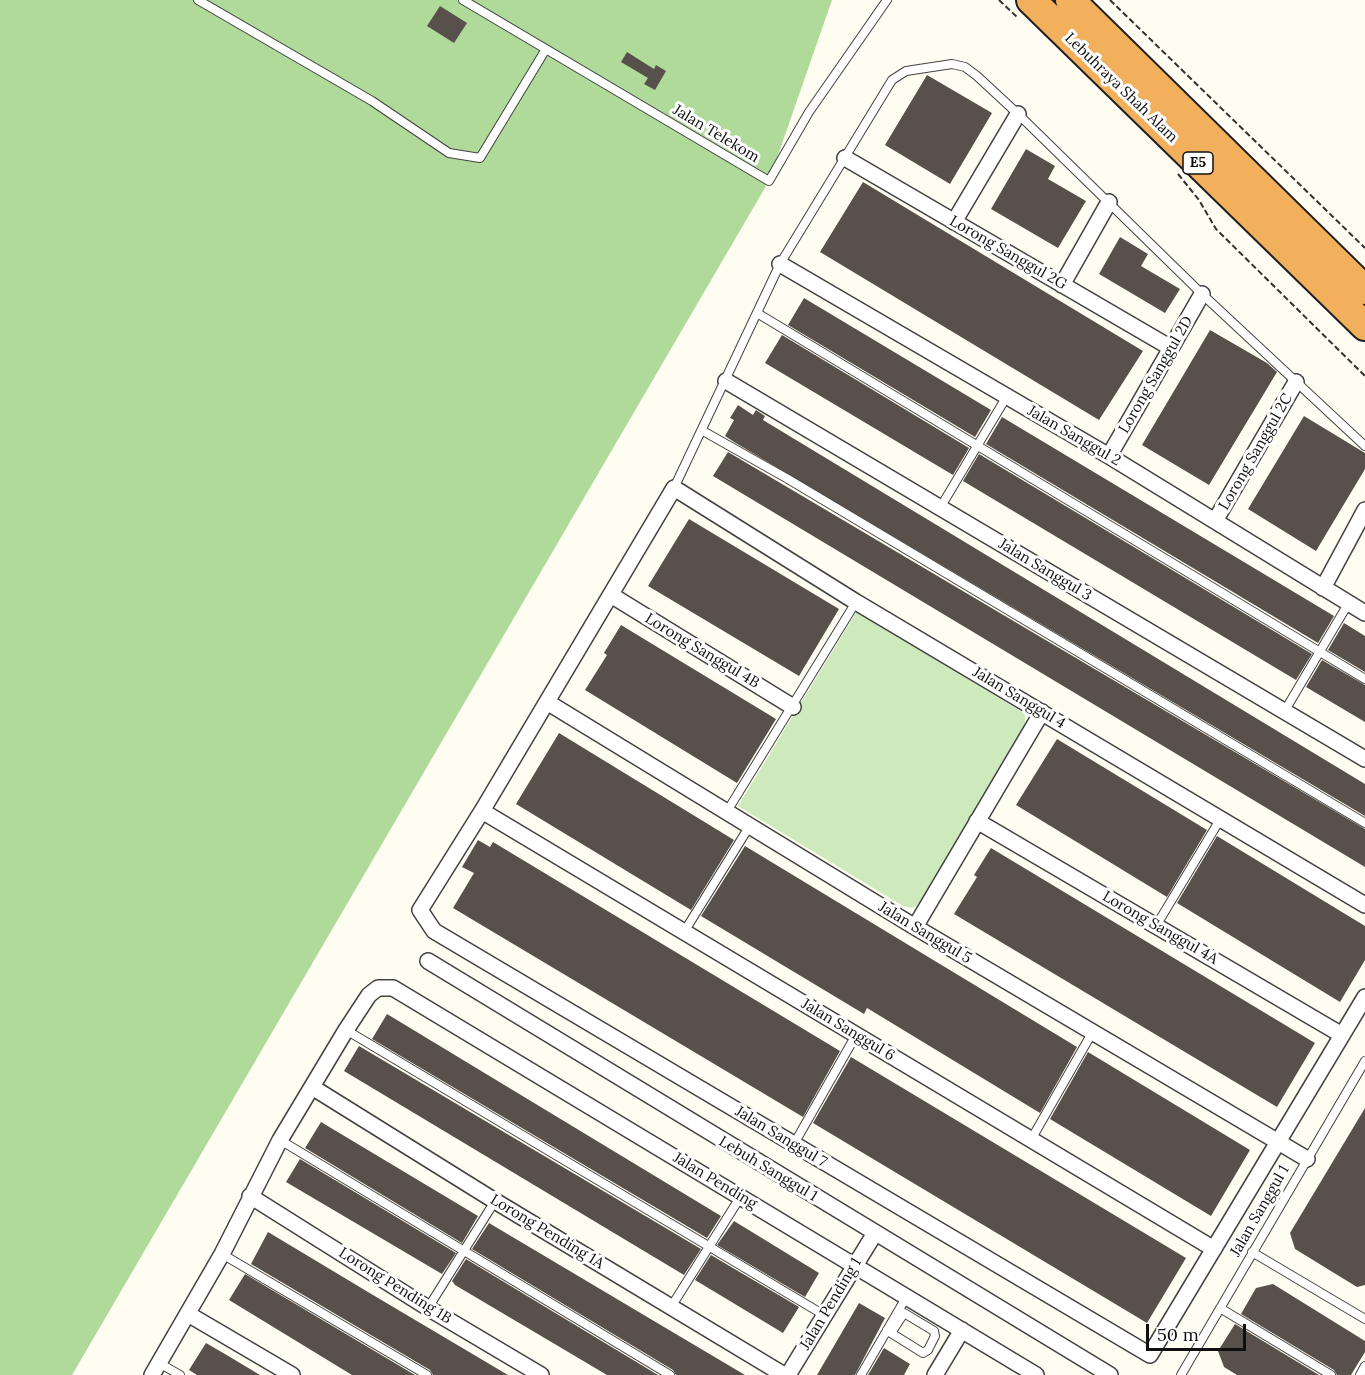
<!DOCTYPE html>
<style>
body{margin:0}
#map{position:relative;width:1365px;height:1375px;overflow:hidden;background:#fffdf1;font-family:Lora,serif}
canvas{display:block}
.scale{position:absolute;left:1146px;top:1324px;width:100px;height:27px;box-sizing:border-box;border:3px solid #0f0f0f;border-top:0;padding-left:8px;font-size:18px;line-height:21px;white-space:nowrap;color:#0f0f0f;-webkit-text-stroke:4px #fff;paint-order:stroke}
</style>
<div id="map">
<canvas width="1365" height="1375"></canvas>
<div class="scale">50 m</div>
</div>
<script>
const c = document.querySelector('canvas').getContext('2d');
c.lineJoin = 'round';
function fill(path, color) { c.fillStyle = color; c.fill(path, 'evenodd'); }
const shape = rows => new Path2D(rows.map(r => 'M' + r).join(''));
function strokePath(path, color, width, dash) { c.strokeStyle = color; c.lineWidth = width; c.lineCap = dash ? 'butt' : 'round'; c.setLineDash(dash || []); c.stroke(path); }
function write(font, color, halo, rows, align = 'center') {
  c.font = font + ' Lora,serif'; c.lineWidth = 6; c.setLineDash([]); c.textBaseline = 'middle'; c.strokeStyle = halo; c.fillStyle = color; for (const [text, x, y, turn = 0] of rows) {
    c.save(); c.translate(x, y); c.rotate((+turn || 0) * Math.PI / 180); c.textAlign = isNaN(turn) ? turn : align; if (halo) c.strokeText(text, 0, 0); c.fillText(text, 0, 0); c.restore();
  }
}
fill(shape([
 [857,611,1025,714,1025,727,922,903,912,908,903,906,738,806]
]), '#cee9bb');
fill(shape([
 [0,0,832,0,769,181,72,1375,0,1375]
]), '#b0da9a');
fill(shape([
 [440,6,467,23,454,43,427,26],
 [627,52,654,69,656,65,666,71,655,90,644,84,648,78,621,62],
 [927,75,992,113,950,184,885,145],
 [1026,149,1055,166,1048,179,1086,201,1058,248,991,209],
 [863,182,1143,351,1099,420,820,252],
 [1120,237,1148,254,1141,266,1180,289,1165,313,1099,274],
 [804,298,991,410,975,437,788,325],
 [1210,330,1267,363,1277,372,1209,485,1142,445],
 [782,335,969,448,953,475,765,363],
 [738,405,753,415,756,410,765,416,763,420,1365,784,1365,816,734,442,725,436,734,420,730,418],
 [1304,416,1365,453,1365,469,1316,551,1248,509],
 [1002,417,1334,616,1318,643,986,444],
 [728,452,1365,829,1365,867,713,476],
 [979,454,1312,654,1296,680,963,481],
 [689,519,839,609,799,676,648,586],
 [1344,623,1365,636,1365,672,1328,650],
 [621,625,776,719,737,783,585,690,607,655,604,653],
 [1322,660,1365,685,1365,722,1306,687],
 [559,733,734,840,691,910,516,804],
 [1057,739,1207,830,1167,897,1016,805],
 [1217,836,1365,926,1365,960,1340,1002,1177,903],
 [478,840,490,847,493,842,840,1051,803,1117,453,908,474,873,462,867],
 [745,846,1077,1047,1040,1113,867,1008,864,1014,701,916],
 [991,848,1315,1043,1277,1107,954,914,977,877,974,875],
 [387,1014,721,1216,707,1238,372,1039],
 [359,1046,701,1249,684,1275,344,1071],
 [1088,1052,1250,1150,1211,1216,1050,1119],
 [851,1057,1186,1258,1147,1323,813,1123],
 [1365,1108,1365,1285,1357,1287,1295,1249,1290,1233],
 [321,1122,478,1216,462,1243,305,1148],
 [300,1159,456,1253,442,1274,286,1182],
 [734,1221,819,1273,805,1297,717,1245],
 [489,1223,659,1324,745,1375,676,1375,673,1370,472,1249],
 [268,1232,373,1295,508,1375,433,1375,430,1370,251,1264],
 [711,1255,799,1307,783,1333,695,1280],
 [466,1259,658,1375,607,1375,455,1285,452,1281],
 [245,1274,415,1375,352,1375,229,1300],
 [1273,1284,1365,1341,1365,1352,1351,1375,1337,1375,1334,1370,1241,1314,1256,1288],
 [859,1303,885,1318,855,1375,817,1375],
 [1235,1324,1319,1375,1237,1375,1224,1367,1218,1351],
 [206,1343,225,1354,260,1375,197,1375,189,1370],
 [884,1348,910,1364,904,1375,868,1375]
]), '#58514b');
const service = shape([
 [198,0,372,101,449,153,480,158,546,49],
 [463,0,769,181,809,112,887,0],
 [757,313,1365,679],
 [703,431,788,479,1365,823],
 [674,488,780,264,892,80,906,71,952,64,965,67,977,76,1018,114,1202,294,1365,446],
 [940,508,1007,396],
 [1284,712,1348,604],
 [726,813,856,602],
 [1156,926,1221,818],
 [684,932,749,827],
 [346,1030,824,1315],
 [1032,1138,1092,1033],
 [280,1140,670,1375],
 [794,1144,856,1035],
 [1252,1252,1365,1319],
 [222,1254,427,1375],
 [671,1307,741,1196],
 [428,1308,495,1201],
 [1220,1308,1331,1375],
 [887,1330,891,1333,923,1353,928,1350,935,1336,934,1331,904,1313,891,1333],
 [159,1363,180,1375],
 [861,1375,907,1296],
 [1181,1375,1365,1061],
 [1360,1375,1365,1366]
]);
const minor = shape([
 [845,158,1171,348],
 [954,222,1018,114],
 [780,264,1109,456,1365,613],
 [1062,285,1109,202],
 [726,381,1365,759],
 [1109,456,1202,294],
 [1215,521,1296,382],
 [1323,588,1365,510],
 [611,595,793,707],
 [547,702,915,927,1307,1159],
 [482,811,1214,1249],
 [977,821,1342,1035],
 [1365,905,856,602,674,488,482,811,420,910,434,931,1150,1355,1365,997],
 [915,927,1042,712],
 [428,961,1110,1375],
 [312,1087,495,1201,784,1375],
 [250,1196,428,1308,541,1375],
 [188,1314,292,1375],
 [152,1375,222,1254,280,1140,346,1030,369,995,378,988,393,988,1036,1375],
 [788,1375,875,1233],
 [935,1375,962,1330]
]);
const motorway = shape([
 [1031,0,1365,326],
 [1070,0,1365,290]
]);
strokePath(service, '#424242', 10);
strokePath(minor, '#424242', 18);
strokePath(motorway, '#202020', 32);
strokePath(shape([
 [999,0,1017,17],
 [1110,0,1365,248],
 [1178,174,1199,200,1216,229,1365,376]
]), '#313131', 2, [6, 3]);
strokePath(service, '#fff', 8);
strokePath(minor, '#fff', 15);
strokePath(motorway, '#f2b05c', 28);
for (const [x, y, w] of [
 [1198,163,30]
]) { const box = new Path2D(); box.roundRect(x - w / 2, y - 11, w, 22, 4.5); c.fillStyle = '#fff'; c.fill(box); strokePath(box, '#0f0f0f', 1.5); }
write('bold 14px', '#0f0f0f', null, [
 ["E5",1198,163]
]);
write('15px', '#0f0f0f', '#fff', [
 ["Lebuhraya Shah Alam",1121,88,44],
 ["Jalan Telekom",716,134,31],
 ["Lorong Sanggul 2G",1008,253,30],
 ["Lorong Sanggul 2D",1156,375,-60],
 ["Jalan Sanggul 2",1074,436,30],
 ["Lorong Sanggul 2C",1256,452,-60],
 ["Jalan Sanggul 3",1045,570,31],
 ["Lorong Sanggul 4B",702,651,31],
 ["Jalan Sanggul 4",1019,698,31],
 ["Lorong Sanggul 4A",1160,928,30],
 ["Jalan Sanggul 5",925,933,31],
 ["Jalan Sanggul 6",848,1030,31],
 ["Jalan Sanggul 7",781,1137,31],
 ["Lebuh Sanggul 1",768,1169,31],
 ["Jalan Pending",715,1181,31],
 ["Jalan Sanggul 1",1260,1211,-60],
 ["Lorong Pending 1A",547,1232,31],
 ["Lorong Pending 1B",395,1286,32],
 ["Jalan Pending 1",831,1304,-59]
]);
</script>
